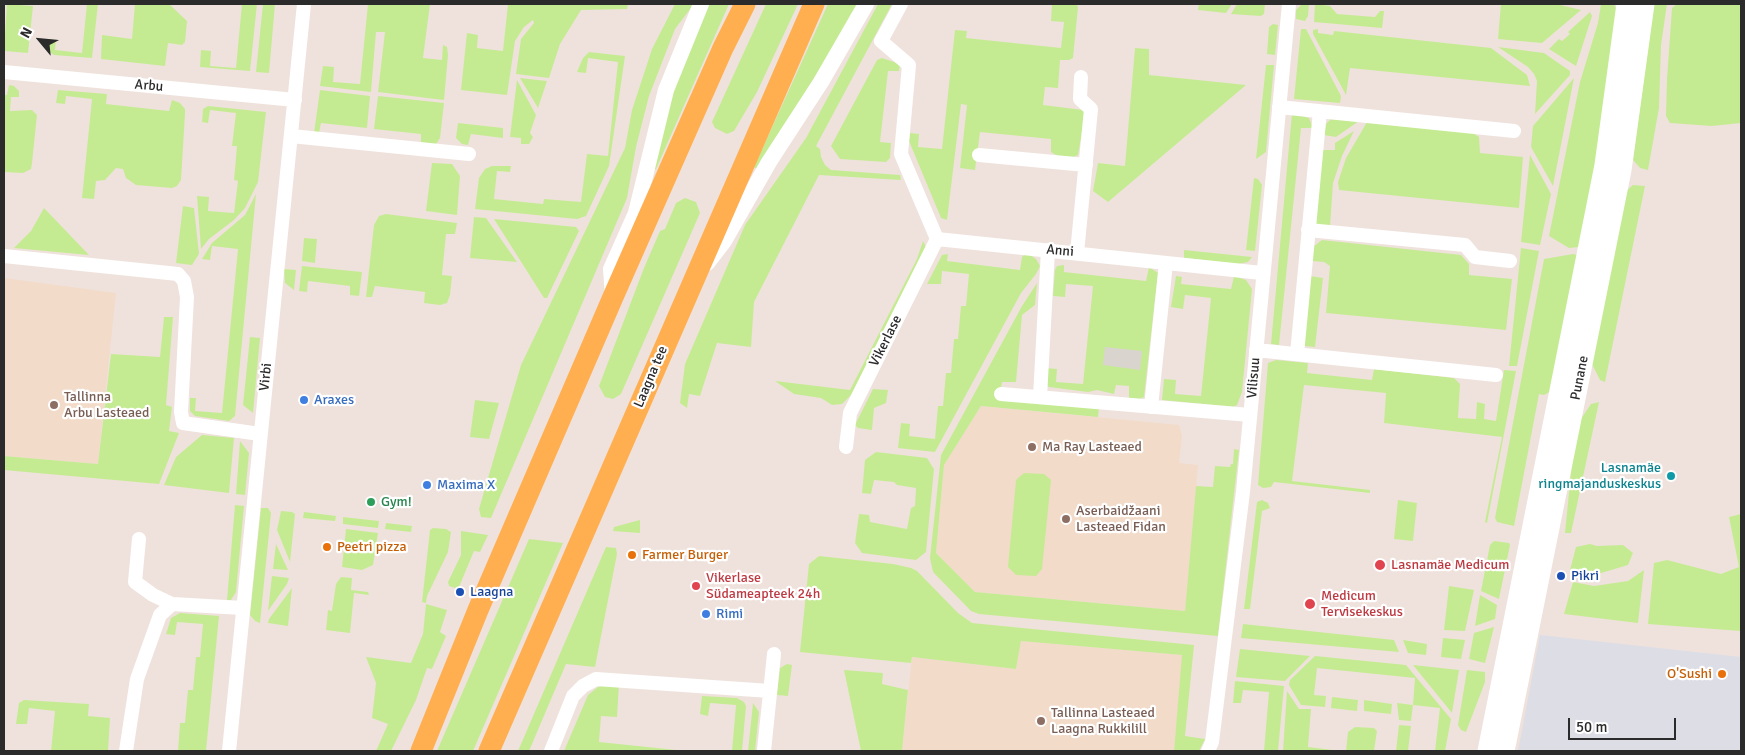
<!DOCTYPE html>
<meta charset="utf-8">
<style>
body{margin:0}
#map{position:relative;width:1745px;height:755px;overflow:hidden;background:#efe2dc;font-family:Signika,sans-serif}
canvas{display:block}
.frame{position:absolute;inset:0;border:5px solid #2b2b2b;pointer-events:none}
.north{position:absolute;left:15px;top:15px;width:50px;height:50px;-webkit-text-stroke:4px #fff;paint-order:stroke;rotate:298deg;font-size:14px;font-weight:700;line-height:20px;text-align:center;color:#2b2b2b}
.north::after{content:'';display:block;margin:auto;width:18px;height:22px;background:#2b2b2b;clip-path:polygon(50% 0,100% 100%,50% 72%,0 100%)}
.scale{position:absolute;left:1568px;top:718px;width:108px;height:22px;box-sizing:border-box;border:2px solid #2b2b2b;border-top:0;padding-left:6px;font-size:15px;line-height:18px;white-space:nowrap;color:#2b2b2b;-webkit-text-stroke:4px #fff;paint-order:stroke}
</style>
<div id="map">
<canvas width="1745" height="755"></canvas>
<div class="frame"></div>
<div class="north">N</div>
<div class="scale">50 m</div>
</div>
<script>
const c = document.querySelector('canvas').getContext('2d');
c.lineJoin = 'round';
function fill(path, color) { c.fillStyle = color; c.fill(path, 'evenodd'); }
const shape = rows => new Path2D(rows.map(r => 'M' + r).join(''));
function strokePath(path, color, width, dash) { c.strokeStyle = color; c.lineWidth = width; c.lineCap = dash ? 'butt' : 'round'; c.setLineDash(dash || []); c.stroke(path); }
function write(font, color, halo, rows, align = 'center') {
  c.font = font + ' Signika,sans-serif'; c.lineWidth = 4.5; c.setLineDash([]); c.textBaseline = 'middle'; c.strokeStyle = halo; c.fillStyle = color; for (const [text, x, y, turn = 0] of rows) {
    c.save(); c.translate(x, y); c.rotate((+turn || 0) * Math.PI / 180); c.textAlign = isNaN(turn) ? turn : align; if (halo) c.strokeText(text, 0, 0); c.fillText(text, 0, 0); c.restore();
  }
}
fill(shape([
 [1540,635,1741,657,1741,751,1518,751]
]), '#dddde6');
fill(shape([
 [4,278,116,293,98,464,4,456],
 [981,406,1179,425,1182,436,1179,463,1198,465,1185,611,975,592,936,553,944,465],
 [1021,641,1183,655,1174,751,902,751,912,657,1016,669]
]), '#f2dbc9');
fill(shape([
 [7,4,33,6,28,53,4,51],
 [87,4,98,4,92,58,54,55,48,51,46,39,56,40,55,50,82,53],
 [135,4,169,4,187,21,185,42,182,45,168,43,165,66,101,59,102,35,132,39],
 [242,4,257,4,250,71,200,67,201,50,211,51,210,66,236,68],
 [263,4,275,4,269,73,256,72],
 [368,4,430,4,423,58,442,60,443,45,447,47,448,55,444,100,378,92,385,32,376,32,371,92,320,86,323,66,334,67,333,82,360,84],
 [508,4,628,4,627,9,581,10,560,44,549,78,516,74,521,39,534,23,533,20,524,27,515,41,507,95,461,90,467,33,478,35,477,48,503,51],
 [675,4,694,4,675,29,649,96,636,147,627,198,491,518,481,517,479,509,521,365,625,148,632,110,652,49],
 [709,4,729,4,656,169,653,171,676,81],
 [766,4,798,4,757,92,734,131,727,134,715,128,712,122],
 [828,4,858,4,843,32,757,169,754,167],
 [878,4,892,4,816,146,820,149,821,157,825,165,831,170,900,175,901,180,819,175,754,302,751,347,717,343,700,396,689,394,687,408,680,403,685,364,745,225,806,138],
 [1052,4,1076,4,1078,7,1073,58,1069,60,1060,60,1058,88,1045,87,1043,105,1083,110,1085,115,1078,155,1073,157,1058,156,1051,152,1051,139,980,132,975,170,960,168,967,105,961,104,947,220,941,218,909,141,910,133,919,134,918,147,942,149,955,30,967,31,966,38,1061,48,1064,22,1051,21],
 [1199,4,1232,4,1226,13,1198,10],
 [1237,4,1265,4,1264,14,1261,16,1231,14],
 [1302,4,1309,4,1308,16,1305,21,1296,19,1296,10],
 [1315,4,1330,6,1337,14,1375,17,1380,11,1384,11,1382,28,1314,22],
 [1501,4,1556,4,1581,10,1542,43,1498,39],
 [1601,4,1614,4,1617,11,1597,155,1579,247,1569,248,1549,236,1580,82,1598,23],
 [1654,4,1667,4,1661,45,1659,108,1648,170,1640,168,1633,160],
 [1677,4,1741,4,1741,123,1712,126,1670,123,1666,116,1667,79,1672,8],
 [1590,12,1592,16,1576,66,1549,49,1559,39,1562,41,1570,34,1568,32],
 [1273,24,1278,25,1275,55,1267,54,1269,27],
 [1301,29,1306,29,1341,96,1340,103,1294,99],
 [1318,29,1318,33,1333,35,1334,31,1491,48,1527,75,1530,86,1350,68,1346,95,1313,34,1313,30],
 [1498,47,1544,53,1570,71,1570,75,1535,114,1537,81,1534,74,1528,67],
 [1135,48,1149,49,1149,75,1246,85,1108,202,1093,191,1098,163,1125,166],
 [589,52,625,56,609,166,586,216,577,219,475,209,479,178,485,169,492,166,511,166,510,172,497,171,494,199,543,204,544,199,581,202,587,154,608,156,618,62,588,58,586,73,577,72,583,58],
 [882,58,900,64,899,71,888,71,880,142,891,143,890,158,886,162,840,159,831,146,877,60],
 [1266,65,1274,65,1266,152,1256,159],
 [520,78,547,81,538,108],
 [1574,78,1553,186,1531,147,1533,126],
 [517,80,536,115,530,133,533,137,529,144,521,144,521,138,510,137],
 [9,85,14,86,19,91,19,97,11,97,10,111,32,110,37,115,32,163,31,169,23,173,4,172,4,95,7,95],
 [58,90,107,94,106,104,169,111,172,100,180,103,185,109,185,114,181,180,177,186,172,188,136,185,126,178,123,169,116,168,105,180,96,181,94,199,82,198,92,99,66,96,65,104,56,103],
 [320,90,370,96,367,128,321,123,319,133,314,133],
 [378,96,444,103,440,138,436,144,421,144,421,134,374,129],
 [208,106,266,112,258,182,245,208,234,220,209,239,201,249,197,196,209,197,208,211,234,213,238,181,234,180,237,146,232,146,236,113,210,110,208,123,202,122,203,109],
 [1292,113,1309,118,1313,128,1301,128,1279,345,1271,344],
 [1331,119,1359,121,1336,137,1324,135,1326,124],
 [1367,122,1473,133,1479,137,1480,153,1523,157,1519,208,1339,190,1338,182,1346,158],
 [458,123,503,128,503,138,471,134,468,145,462,144,456,138],
 [1354,131,1342,156,1333,183,1330,227,1314,225,1323,150,1335,150,1335,143],
 [1530,155,1551,194,1540,245,1521,242],
 [432,163,452,164,460,176,457,215,426,211],
 [1254,178,1258,179,1262,185,1255,251,1246,250],
 [1633,185,1645,186,1605,382,1600,380,1592,364,1626,191],
 [256,194,235,416,229,421,195,416,190,411,190,398,196,398,195,411,222,413,238,249,212,246,210,260,202,259,212,243,245,215],
 [685,198,696,202,700,213,621,394,613,399,605,397,599,386,644,268,660,231,665,229,676,203],
 [183,206,194,208,199,254,192,265,176,263],
 [44,208,89,255,14,248,31,231],
 [386,214,457,223,455,234,446,234,442,275,452,276,450,295,447,303,440,305,424,303,425,292,375,286,372,297,366,297,374,225,379,216],
 [474,217,486,218,517,262,470,258],
 [494,219,576,227,579,231,547,298,544,298],
 [304,238,317,239,315,263,302,261],
 [1322,240,1461,255,1469,264,1469,275,1512,279,1506,330,1326,313,1330,266,1324,262,1312,261,1314,246],
 [923,241,926,247,851,395,842,404,832,405,821,398,794,394,775,381,850,390,917,259],
 [1521,248,1539,251,1517,366,1509,366],
 [1184,250,1252,257,1248,262,1238,264,1184,258],
 [948,254,947,261,1020,270,1022,257,1024,255,1030,255,1036,259,1040,266,1036,274,1021,293,935,452,898,448,901,423,910,424,909,436,935,439,938,406,943,406,946,373,951,373,954,339,958,339,961,306,966,306,969,274,942,271,941,284,927,284,942,255],
 [1573,254,1578,255,1551,391,1544,395,1539,394,1514,526,1497,522,1495,518,1544,259],
 [1064,265,1064,272,1146,281,1149,267,1158,273,1144,397,1139,399,1129,398,1129,386,1116,385,1114,394,1097,390,1088,392,1049,387,1043,383,1046,368,1057,369,1056,382,1083,384,1093,286,1066,284,1065,297,1053,296,1055,270,1057,266],
 [302,266,362,272,359,296,350,295,350,286,308,281,307,292,299,291],
 [284,269,296,270,294,290,285,283],
 [1176,276,1182,277,1181,284,1231,289,1234,276,1246,280,1252,289,1242,392,1237,405,1233,407,1162,400,1164,379,1176,380,1175,394,1201,396,1211,298,1185,295,1183,309,1171,307],
 [1310,276,1323,278,1315,347,1305,346,1304,342],
 [1037,283,1035,305,1022,315,1016,382,1002,382,999,400,1099,408,1098,417,981,406,944,465,936,553,975,592,1185,611,1196,486,1213,487,1215,466,1230,467,1231,464,1233,464,1234,449,1239,450,1218,636,979,614,971,611,933,572,930,558,941,455,1022,306],
 [164,317,173,317,166,405,172,407,169,431,179,433,159,484,4,470,4,456,98,464,111,354,160,357],
 [250,337,260,338,253,413,243,405],
 [1276,360,1308,363,1307,373,1372,380,1374,369,1454,378,1460,384,1458,418,1476,419,1477,402,1485,404,1484,419,1496,421,1504,370,1516,371,1487,523,1485,522,1502,437,1384,423,1386,393,1304,385,1292,481,1370,490,1370,493,1274,482,1271,487,1263,488,1258,485,1268,363],
 [873,389,888,390,886,403,874,408,872,430,858,428,855,425],
 [475,400,499,403,489,439,470,437],
 [1599,402,1571,533,1565,533,1572,462,1581,419,1591,404],
 [202,435,234,438,229,493,164,485,176,457],
 [240,441,249,453,245,495,236,494],
 [876,452,927,458,934,469,926,552,916,560,862,553,855,543,859,514,869,515,870,522,907,529,911,508,915,506,916,488,897,485,894,482,874,480,871,494,862,493,865,460],
 [1024,473,1044,474,1051,480,1042,569,1036,576,1016,575,1008,567,1016,480],
 [1262,500,1268,503,1270,508,1262,511,1250,609,1244,609,1257,502],
 [1398,500,1417,503,1413,541,1394,539],
 [235,505,244,506,236,592,231,600,227,600],
 [261,508,268,508,271,513,260,623,255,621,250,615],
 [281,511,292,512,295,514,290,562,277,530],
 [304,512,336,516,335,521,303,518],
 [1741,514,1741,631,1648,624,1654,563,1667,560,1721,574,1739,567,1729,517],
 [343,517,379,521,378,528,343,524],
 [640,520,640,533,613,531,614,527],
 [386,523,412,526,411,532,385,529],
 [433,528,446,529,451,532,448,552,427,596,426,603,422,602,430,530],
 [346,529,378,533,373,565,362,570,342,567],
 [461,531,488,535,480,552,474,551,459,587,455,588,449,586,448,582,461,555],
 [529,539,563,543,473,751,437,751],
 [1494,541,1509,543,1510,545,1499,599,1481,591,1490,545],
 [276,544,288,570,273,569],
 [1590,544,1597,546,1623,545,1633,553,1628,565,1601,573,1570,570,1576,547],
 [606,547,616,548,617,554,595,667,566,664,529,751,518,751],
 [819,556,893,564,911,568,917,571,958,613,972,623,1194,645,1185,736,1205,739,1199,751,1174,751,1182,655,1021,641,1016,669,912,657,911,663,800,652,809,564],
 [1644,570,1638,623,1564,614,1573,582,1594,586,1628,581],
 [272,576,289,578,287,584,268,611],
 [341,577,352,578,351,590,368,592,369,595,354,593,350,633,326,630,328,610,332,611,336,584],
 [1449,586,1474,590,1465,631,1444,630],
 [292,588,288,626,268,623,269,619],
 [1480,595,1497,605,1495,619,1475,626],
 [426,604,447,610,440,632,446,636,432,669,427,668,416,700,391,751,376,751,388,724,372,718,376,683,366,657,411,663,423,634],
 [180,613,219,616,206,751,178,751,180,723,185,723,188,690,193,690,196,657,200,657,203,624,177,622,175,635,166,634,171,618],
 [1243,624,1394,640,1399,652,1241,638],
 [1494,627,1485,663,1469,659,1474,633],
 [1443,638,1465,640,1461,659,1441,657],
 [1403,640,1427,644,1426,655,1408,653],
 [1240,649,1310,656,1285,681,1236,677],
 [1315,656,1406,665,1451,719,1445,751,1435,751,1440,708,1413,705,1411,721,1399,720,1397,703,1413,705,1415,678,1317,668,1314,695,1326,696,1325,707,1301,705,1289,685,1290,680],
 [787,664,792,665,788,696,777,695,780,668],
 [1413,665,1459,670,1452,713],
 [844,670,883,673,882,684,908,690,902,751,861,751],
 [1467,670,1485,672,1485,682,1466,732,1461,730,1458,725],
 [1235,681,1284,686,1278,751,1264,751,1269,692,1243,690,1241,703,1233,703],
 [609,684,619,684,617,717,601,716,599,742,686,751,564,751,588,695,598,687],
 [1287,691,1299,709,1311,709,1308,747,1341,751,1283,751],
 [702,696,737,698,744,702,746,706,742,751,732,751,736,705,710,703,708,716,700,714],
 [1332,697,1358,700,1357,711,1331,708],
 [24,700,89,704,88,716,110,718,108,751,51,751,55,711,29,708,27,724,16,724,19,703],
 [1364,700,1392,704,1391,714,1364,711],
 [753,703,759,712,755,751,748,751],
 [1399,725,1411,726,1408,751,1396,751],
 [1355,727,1374,728,1377,731,1374,751,1346,751,1348,732]
]), '#c5eb92');
fill(shape([
 [1105,347,1142,351,1140,370,1103,365]
]), '#dad4cf');
strokePath(shape([
 [901,4,881,41,909,65,901,154,937,239],
 [4,72,295,100],
 [1279,107,1514,131],
 [291,136,469,154],
 [979,155,1086,165],
 [1308,230,1465,245,1475,257,1510,261],
 [937,239,1262,273],
 [1077,253,1091,109,1080,99,1081,77],
 [4,256,178,274,184,281,187,297,181,412,183,423,260,434],
 [1256,350,1496,375],
 [1297,354,1320,111],
 [1001,394,1250,415],
 [1040,397,1048,250],
 [1151,407,1166,263],
 [846,447,850,413,937,239],
 [139,539,135,582,153,595,172,604,243,608],
 [126,751,137,679,160,615,172,604],
 [229,751,304,4],
 [551,751,573,696,583,686,596,679,770,691],
 [764,751,774,654],
 [1208,751,1212,742,1243,492,1289,4]
]), '#fff', 14);
strokePath(shape([
 [707,263,724,241,769,162,821,82,866,4],
 [613,296,611,269,636,213,666,90,701,4]
]), '#fff', 16);
strokePath(shape([
 [1487,751,1604,165,1626,4],
 [1505,751,1622,170,1645,4]
]), '#fff', 19);
strokePath(shape([
 [421,751,478,610,613,297,723,48,745,4],
 [489,751,814,4]
]), '#ffae50', 21);
for (const [x, y, r, color] of [
 [304,400,5,"#3f7fe0"],
 [54,405,5,"#8d6e63"],
 [1032,447,5,"#8d6e63"],
 [1671,476,5,"#0f9aa8"],
 [427,485,5,"#3f7fe0"],
 [371,502,5,"#2e9e5b"],
 [1066,519,5,"#8d6e63"],
 [327,547,5,"#e8710a"],
 [632,555,5,"#e8710a"],
 [1380,565,6,"#e0444e"],
 [1561,576,5,"#1a4fb4"],
 [696,586,5,"#e0444e"],
 [460,592,5,"#1a4fb4"],
 [1310,604,6,"#e0444e"],
 [706,614,5,"#3f7fe0"],
 [1722,674,5,"#e8710a"],
 [1041,721,5,"#8d6e63"]
]) { const dot = new Path2D(); dot.arc(x, y, r, 0, 2 * Math.PI); c.fillStyle = color; c.fill(dot); strokePath(dot, '#fff', 2); }
write('14px', '#2b2b2b', '#fff', [
 ["Arbu",149,86,5],
 ["Anni",1060,251,5],
 ["Vikerlase",886,341,-63],
 ["Virbi",266,377,-84],
 ["Laagna tee",651,377,-67],
 ["Vilisuu",1254,378,-85],
 ["Punane",1580,378,-79]
]);
write('14px', '#785e54', '#fff', [
 ["Tallinna",64,397],
 ["Arbu Lasteaed",64,413],
 ["Ma Ray Lasteaed",1042,447],
 ["Aserbaidžaani",1076,511],
 ["Lasteaed Fidan",1076,527],
 ["Tallinna Lasteaed",1051,713],
 ["Laagna Rukkilill",1051,729]
], 'left');
write('14px', '#366cbe', '#fff', [
 ["Araxes",314,400],
 ["Maxima X",437,485],
 ["Rimi",716,614]
], 'left');
write('14px', '#0d838f', '#fff', [
 ["Lasnamäe",1661,468],
 ["ringmajanduskeskus",1661,484]
], 'right');
write('14px', '#27864d', '#fff', [
 ["Gym!",381,502]
], 'left');
write('14px', '#c56008', '#fff', [
 ["Peetri pizza",337,547],
 ["Farmer Burger",642,555],
 ["O'Sushi",1712,674,"right"]
], 'left');
write('14px', '#be3a42', '#fff', [
 ["Lasnamäe Medicum",1391,565],
 ["Vikerlase",706,578],
 ["Südameapteek 24h",706,594],
 ["Medicum",1321,596],
 ["Tervisekeskus",1321,612]
], 'left');
write('14px', '#164399', '#fff', [
 ["Pikri",1571,576],
 ["Laagna",470,592]
], 'left');
</script>
